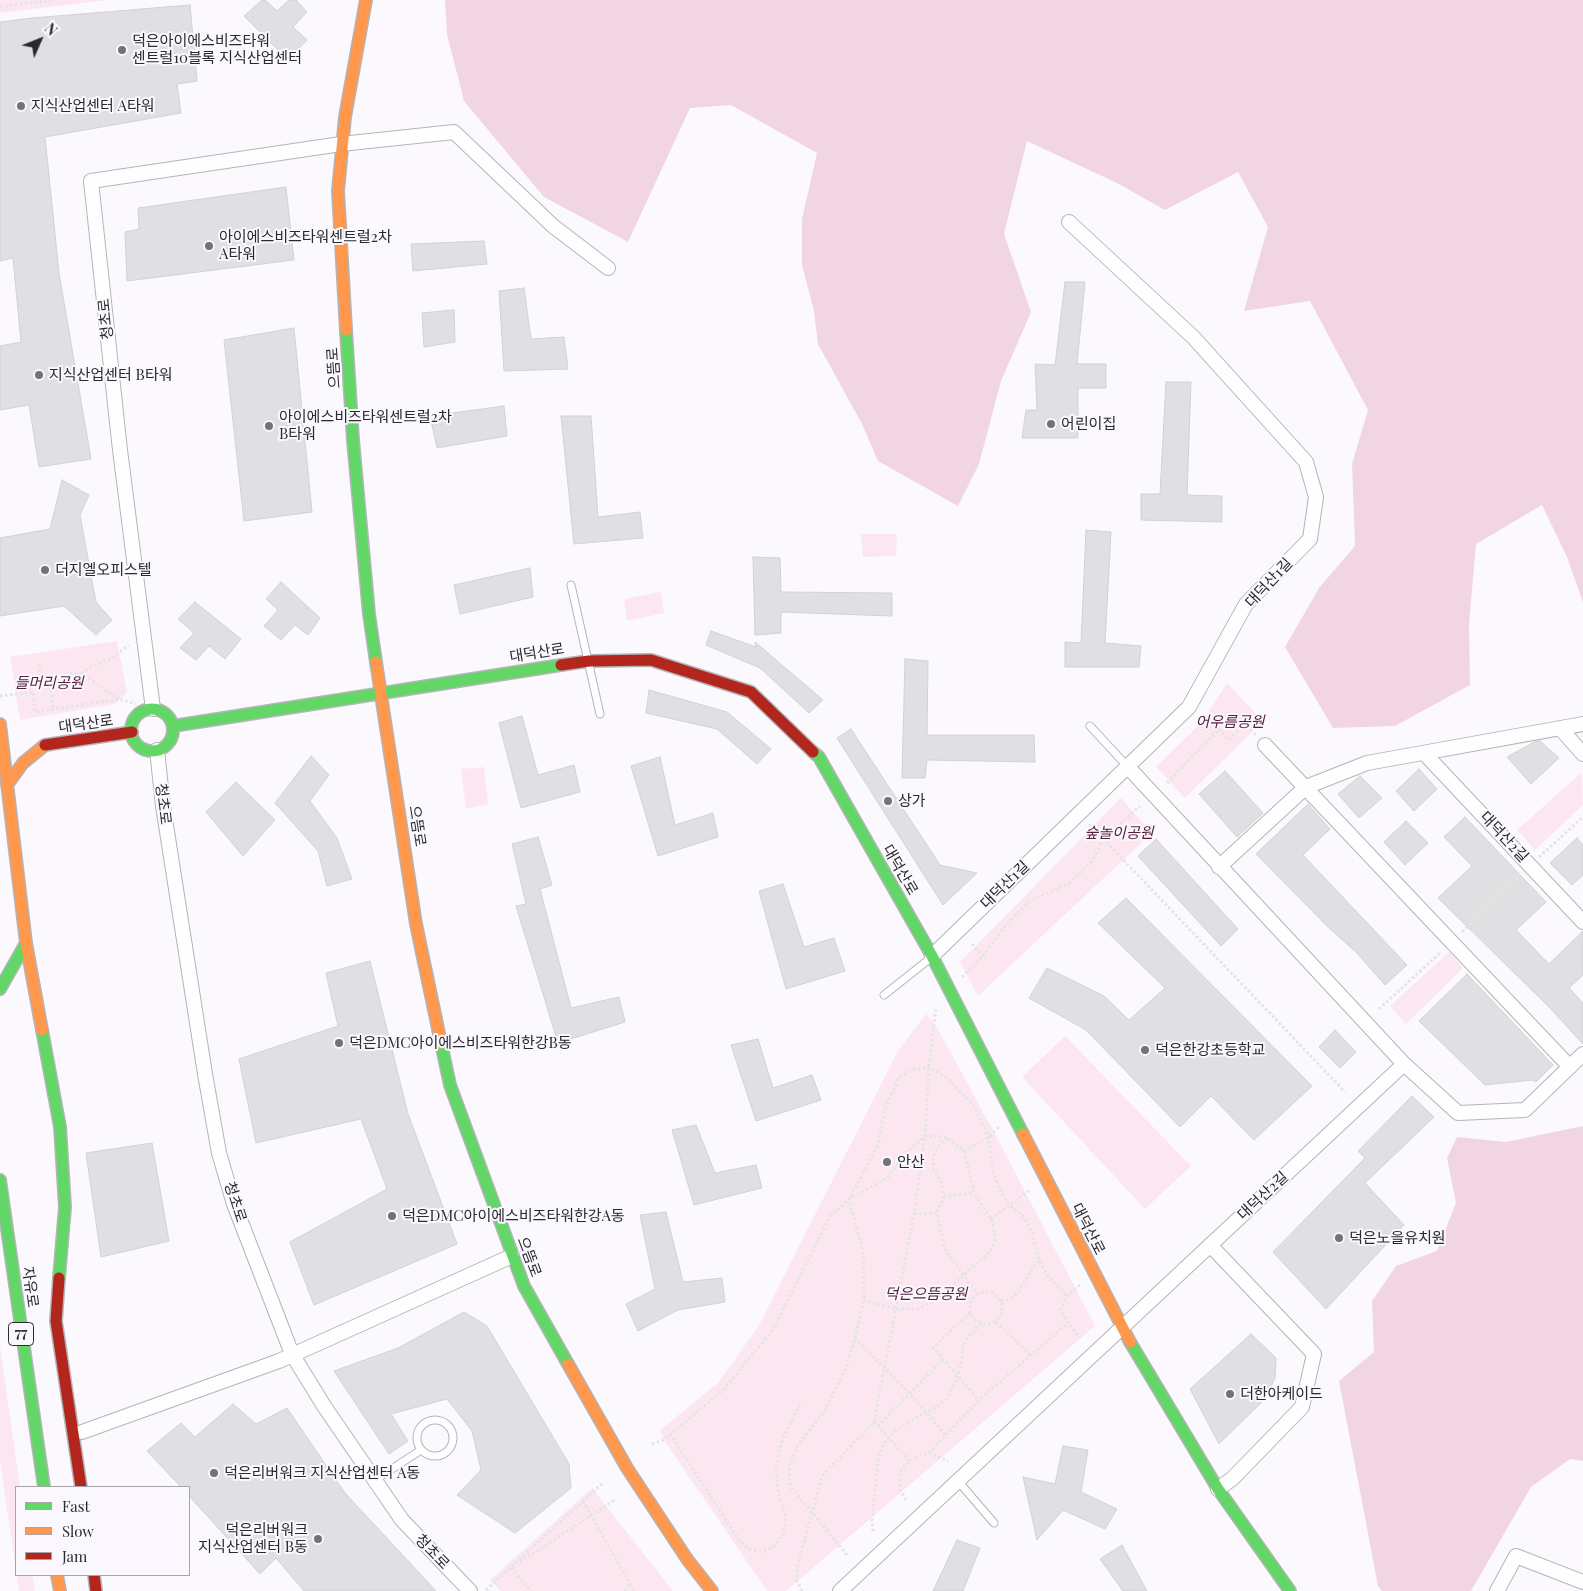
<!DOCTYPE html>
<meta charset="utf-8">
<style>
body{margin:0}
#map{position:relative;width:1583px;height:1591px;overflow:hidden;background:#fbf9fd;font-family:"Playfair Display",serif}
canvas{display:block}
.legend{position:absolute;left:15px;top:1486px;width:175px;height:90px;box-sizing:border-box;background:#faf8fe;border:1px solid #a7a5aa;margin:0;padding:6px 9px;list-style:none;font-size:15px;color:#2a292c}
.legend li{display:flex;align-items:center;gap:10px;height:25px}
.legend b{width:25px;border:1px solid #a7a5aa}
.north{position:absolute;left:15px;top:15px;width:50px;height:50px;-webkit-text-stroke:4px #faf8fe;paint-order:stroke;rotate:46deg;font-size:14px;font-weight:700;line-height:20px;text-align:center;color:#2a292c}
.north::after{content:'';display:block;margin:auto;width:18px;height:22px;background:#2a292c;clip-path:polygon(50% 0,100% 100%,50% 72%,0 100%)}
</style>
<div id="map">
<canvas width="1583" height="1591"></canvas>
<ul class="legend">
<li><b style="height:6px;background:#63d668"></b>Fast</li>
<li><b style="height:6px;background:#ff974d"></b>Slow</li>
<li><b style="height:6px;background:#b3261e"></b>Jam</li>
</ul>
<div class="north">N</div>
</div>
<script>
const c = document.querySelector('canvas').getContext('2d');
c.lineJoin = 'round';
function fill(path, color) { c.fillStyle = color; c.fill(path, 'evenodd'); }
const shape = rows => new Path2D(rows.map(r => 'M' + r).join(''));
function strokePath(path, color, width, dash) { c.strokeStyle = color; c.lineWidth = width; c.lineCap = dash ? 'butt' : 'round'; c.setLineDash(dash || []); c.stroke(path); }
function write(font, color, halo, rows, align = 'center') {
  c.font = font + ' "Playfair Display","Noto Sans KR",serif'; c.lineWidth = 4; c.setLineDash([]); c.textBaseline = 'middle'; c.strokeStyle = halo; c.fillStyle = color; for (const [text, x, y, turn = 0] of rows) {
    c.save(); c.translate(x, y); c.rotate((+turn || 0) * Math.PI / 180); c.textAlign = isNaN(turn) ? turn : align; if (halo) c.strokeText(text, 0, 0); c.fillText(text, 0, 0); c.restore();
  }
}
fill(shape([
 [0,0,107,0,0,13],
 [861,534,897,534,896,556,863,557],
 [661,592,664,613,627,621,624,599],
 [117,641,127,692,115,704,20,720,10,657],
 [1227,683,1263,721,1185,798,1156,767,1203,721],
 [484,767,488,804,466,809,461,769],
 [1582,772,1583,805,1535,850,1517,830],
 [1121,798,1152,833,978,996,960,962],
 [1449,952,1463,968,1406,1024,1390,1006],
 [926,1014,935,1024,994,1132,1095,1326,786,1591,767,1591,664,1440,660,1430,718,1383,758,1327,898,1051],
 [1065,1036,1191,1166,1145,1209,1022,1077],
 [0,1346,20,1487,16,1487,16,1575,32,1575,35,1591,19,1591,0,1460],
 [592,1488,673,1591,501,1591,490,1580]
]), '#fce7f1');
fill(shape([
 [445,0,1583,0,1583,602,1567,557,1542,505,1476,544,1469,624,1470,685,1395,726,1333,728,1285,647,1319,588,1355,546,1352,464,1368,410,1310,301,1244,311,1268,227,1238,172,1165,210,1117,183,1027,141,1004,234,1031,312,1001,381,979,464,958,506,878,461,862,424,818,344,814,311,802,265,802,219,817,153,731,105,690,108,628,242,544,197,464,101,447,34],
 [1583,1126,1583,1461,1570,1459,1531,1487,1471,1591,1382,1591,1378,1586,1339,1381,1374,1352,1372,1301,1396,1266,1437,1251,1456,1203,1447,1158,1457,1137,1506,1142]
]), '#f1d5e3');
const building = shape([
 [262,0,265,0,277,11,289,0,296,0,307,12,293,27,307,40,288,60,244,16,262,0],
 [190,5,197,81,177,84,181,113,45,137,59,273,91,459,39,467,29,405,0,410,0,346,21,342,13,258,0,261,0,22,32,18,190,5],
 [286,187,294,260,127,281,125,232,139,229,138,208,286,187],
 [484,241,487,264,413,271,411,244,484,241],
 [1065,282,1085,282,1077,364,1106,364,1106,388,1078,388,1078,438,1022,438,1026,410,1037,410,1035,364,1055,365,1065,282],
 [524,288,531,339,564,337,568,369,504,371,499,291,524,288],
 [454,310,455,342,424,347,422,313,454,310],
 [294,328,312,512,244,521,224,340,294,328],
 [1166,382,1191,382,1187,495,1222,496,1222,522,1141,520,1141,494,1160,494,1166,382],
 [504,406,507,436,437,448,430,416,504,406],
 [561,416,591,416,598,517,640,512,643,538,574,544,561,416],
 [62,480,89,495,80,515,96,602,112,620,96,635,64,606,0,616,0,538,50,529,62,480],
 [1086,530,1111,532,1105,643,1141,646,1139,667,1065,667,1065,642,1081,643,1086,530],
 [753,557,780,558,781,592,892,593,892,616,781,612,781,633,755,635,753,557],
 [530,568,533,597,460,614,454,585,530,568],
 [281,582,320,618,308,635,295,625,281,640,264,626,278,610,266,599,281,582],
 [195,602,241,639,225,659,209,646,196,660,180,648,194,633,178,619,195,602],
 [711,631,756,647,755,642,823,700,809,713,760,668,706,645,711,631],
 [905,659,928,661,927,735,1034,735,1035,762,927,760,925,778,902,778,905,659],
 [649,690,727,712,771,749,757,764,717,729,646,713,649,690],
 [522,716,538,775,574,765,580,792,521,808,499,723,522,716],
 [851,729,940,865,977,873,943,905,837,738,851,729],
 [1540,741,1559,758,1531,784,1507,757,1534,742,1540,741],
 [311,756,329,775,310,801,337,838,352,879,327,886,318,851,275,803,311,756],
 [660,757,675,825,713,813,718,837,658,856,631,766,660,757],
 [1419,769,1437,789,1414,811,1396,791,1419,769],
 [1225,771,1263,813,1237,837,1199,794,1225,771],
 [1360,776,1382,798,1359,818,1338,794,1360,776],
 [236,782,275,820,243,856,206,812,236,782],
 [1308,804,1330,829,1303,855,1407,965,1385,985,1357,953,1329,928,1256,854,1308,804],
 [1465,817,1546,902,1516,930,1549,964,1583,931,1583,975,1569,988,1583,1003,1583,1044,1549,1007,1438,898,1472,866,1444,837,1465,817],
 [1406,821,1428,843,1405,865,1384,842,1406,821],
 [538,837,552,885,540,889,571,1008,619,997,625,1022,558,1043,516,906,526,904,512,844,538,837],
 [1577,838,1583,845,1583,875,1572,885,1550,863,1577,838],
 [1156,839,1238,929,1221,946,1138,856,1156,839],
 [783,884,804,947,834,938,845,971,786,989,759,891,783,884],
 [1126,898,1312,1086,1254,1140,1211,1096,1180,1127,1086,1030,1029,998,1047,968,1104,996,1129,1020,1165,988,1098,923,1126,898],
 [370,961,408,1114,457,1244,314,1305,290,1242,387,1189,361,1119,256,1143,239,1059,338,1026,326,973,370,961],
 [1467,974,1553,1065,1536,1082,1533,1080,1485,1085,1419,1021,1467,974],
 [1335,1030,1356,1052,1340,1068,1319,1047,1335,1030],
 [758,1039,773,1088,812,1075,821,1100,756,1121,731,1045,758,1039],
 [1412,1096,1434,1117,1365,1183,1404,1225,1326,1309,1273,1252,1365,1158,1358,1151,1412,1096],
 [696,1125,715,1173,756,1165,762,1188,694,1205,672,1130,696,1125],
 [152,1143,169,1241,101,1257,86,1153,152,1143],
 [666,1212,683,1282,722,1278,725,1302,678,1310,638,1331,626,1304,655,1289,640,1215,666,1212],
 [464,1312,487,1326,569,1464,571,1488,515,1533,457,1495,481,1470,472,1431,447,1399,391,1414,408,1441,389,1454,334,1371,398,1348,464,1312],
 [1251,1334,1276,1358,1275,1378,1265,1399,1219,1444,1190,1389,1251,1334],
 [233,1404,256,1424,287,1408,345,1493,436,1591,304,1591,276,1558,260,1574,189,1496,189,1487,181,1487,147,1451,181,1423,195,1437,233,1404],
 [1063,1446,1088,1450,1081,1492,1117,1509,1105,1529,1063,1510,1037,1540,1023,1477,1055,1484,1063,1446],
 [957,1540,980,1548,963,1591,933,1591,957,1540],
 [1122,1545,1147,1591,1123,1591,1100,1559,1122,1545]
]);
fill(building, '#e0dfe2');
strokePath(building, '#d2d1d4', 1);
const lane = shape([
 [571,585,600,714],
 [1090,726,1127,766],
 [884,995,932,957],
 '417 1438a18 18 0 1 1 36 0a18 18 0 1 1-36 0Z',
 [375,1480,421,1450],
 [958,1481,994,1523]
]);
const street = shape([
 [153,709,120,450,91,181,341,144,454,132,553,226,608,268],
 [1560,728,1583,754],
 [1265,745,1570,1067],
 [157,750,163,806,205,1074,219,1153,234,1204,292,1354,324,1406,402,1520,470,1591],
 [1424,753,1583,922],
 [1127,766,1404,1064,1458,1113,1525,1110,1583,1054],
 [1219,867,1306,787,1367,763,1583,724],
 [932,956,1189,707,1246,604,1310,539,1316,497,1306,462,1193,337,1069,222],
 [1210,1245,1314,1354,1302,1407,1232,1479,1218,1489],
 [82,1432,279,1361,512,1256],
 [840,1591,1404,1064],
 [1497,1591,1516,1556,1583,1582]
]);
const fast = shape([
 [346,330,353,440,369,614,376,662],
 '131 730a21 21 0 1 1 42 0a21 21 0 1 1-42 0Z',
 [173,726,561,665],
 [813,752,819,757,932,956,1023,1134],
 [0,989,26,943],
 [42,1030,60,1127,65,1207,59,1278],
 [441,1043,450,1085,524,1286,568,1364],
 [0,1180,44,1487],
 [1130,1342,1218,1489,1290,1591]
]);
const slow = shape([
 [346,330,338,191,345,117,366,0],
 [376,662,416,924,441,1043],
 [0,724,26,943,42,1030],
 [7,785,23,763,45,745],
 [1023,1134,1130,1342],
 [568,1364,627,1468,687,1559,712,1591],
 [57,1575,60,1591]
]);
const jam = shape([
 [561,665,589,661,651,660,751,692,813,752],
 [45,745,132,732],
 [59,1278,56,1321,81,1487],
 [94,1575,96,1591]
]);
strokePath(lane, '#b5b4b7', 9);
strokePath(street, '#b5b4b7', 16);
strokePath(fast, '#b5b4b7', 14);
strokePath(slow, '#b5b4b7', 14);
strokePath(jam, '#b5b4b7', 14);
strokePath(shape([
 [0,7,54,0],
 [39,664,41,678,51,689,53,709],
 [82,674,89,667,109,660,129,645],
 [51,689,58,679,72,673,82,674,119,699],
 [0,696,33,692,35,712,120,699,136,704],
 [1167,783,1219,729,1229,740,1245,724,1256,735],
 [1089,824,1345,1092],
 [1539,857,1583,817],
 [1462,932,1520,875],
 [972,944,983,956],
 [962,977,983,956,1004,927,1029,901,1068,884,1093,860,1103,839,1140,806],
 [1379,1009,1441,952],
 [946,1137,937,1148,933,1158,934,1170,941,1183,944,1196,937,1213,945,1249,977,1294],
 [964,1151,989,1137,999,1127],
 [944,1196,974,1193],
 [914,1214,937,1213],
 [991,1219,1031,1189],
 [1080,1285,1067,1296,1061,1309,1068,1323,1080,1338],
 '970 1308a16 16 0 1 1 32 0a16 16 0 1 1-32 0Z',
 [1001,1301,1010,1299,1018,1293,1032,1268,1039,1261],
 [970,1313,933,1347,979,1400],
 [996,1322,1030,1355],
 [855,1338,909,1393,946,1436],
 [874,1422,910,1461],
 [878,1426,943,1359],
 [670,1434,739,1540,750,1549,761,1552,773,1547,783,1534,786,1518,778,1492,776,1465,783,1438,801,1403],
 [652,1444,664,1440,723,1390,772,1331,830,1217,849,1199,887,1178,910,1149,925,1136,946,1137,964,1151,974,1193,991,1219,996,1238,990,1252,934,1301,917,1309,895,1309,864,1300],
 [929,1453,979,1400,1068,1323],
 [906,1500,901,1492,899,1481,902,1469,910,1461,919,1456,929,1453,948,1461],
 [583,1501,634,1591],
 [873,1531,872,1517,879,1455,888,1437,908,1422,938,1406,948,1397,958,1375,962,1361,962,1349,968,1336,981,1324],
 [847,1555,790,1486,789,1467,798,1445,824,1412,845,1370,855,1338,864,1300,863,1252,849,1199,878,1145,884,1112,899,1077,913,1070,929,1067,946,1077,974,1106,989,1137,993,1172,999,1189,1010,1206,1023,1216,1032,1232,1039,1261,1047,1275,1067,1296],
 [520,1562,616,1499],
 [511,1568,531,1591],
 [486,1590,604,1482],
 [625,1591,629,1584],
 [802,1591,797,1581,797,1568,822,1476,874,1422,914,1214,925,1136,929,1067,936,1006]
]), '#e4e4e4', 3, [2.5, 2.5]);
strokePath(lane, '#fefeff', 7);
strokePath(street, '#fefeff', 14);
strokePath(fast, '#63d668', 11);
strokePath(slow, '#ff974d', 11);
strokePath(jam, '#b3261e', 11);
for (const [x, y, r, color] of [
 [122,50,5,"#737275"],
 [21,106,5,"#737275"],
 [209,246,5,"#737275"],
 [39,375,5,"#737275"],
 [1051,424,5,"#737275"],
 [269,426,5,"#737275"],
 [45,570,5,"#737275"],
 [888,801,5,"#737275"],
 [339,1043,5,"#737275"],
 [1145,1050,5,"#737275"],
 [887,1162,5,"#737275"],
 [392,1216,5,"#737275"],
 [1339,1238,5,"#737275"],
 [1230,1394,5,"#737275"],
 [214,1473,5,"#737275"],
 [318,1539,5,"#737275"]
]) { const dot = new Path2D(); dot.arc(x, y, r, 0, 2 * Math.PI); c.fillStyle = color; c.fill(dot); strokePath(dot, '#faf8fe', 2); }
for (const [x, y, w] of [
 [21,1334,25]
]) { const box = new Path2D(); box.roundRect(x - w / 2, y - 11.5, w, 23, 4); c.fillStyle = '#faf8fe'; c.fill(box); strokePath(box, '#2a292c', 1); }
write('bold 14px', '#2a292c', null, [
 ["77",21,1334]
]);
write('15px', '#2a292c', '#faf8fe', [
 ["덕은아이에스비즈타워",132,41],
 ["센트럴10블록 지식산업센터",132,58],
 ["지식산업센터 A타워",31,106],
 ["아이에스비즈타워센트럴2차",219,237],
 ["A타워",219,254],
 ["지식산업센터 B타워",49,375],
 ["아이에스비즈타워센트럴2차",279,417],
 ["B타워",279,434],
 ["어린이집",1061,424],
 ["더지엘오피스텔",55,570],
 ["상가",898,801],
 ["덕은DMC아이에스비즈타워한강B동",349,1043],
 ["덕은한강초등학교",1155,1050],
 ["안산",897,1162],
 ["덕은DMC아이에스비즈타워한강A동",402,1216],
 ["덕은노을유치원",1349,1238],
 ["더한아케이드",1240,1394],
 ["덕은리버워크 지식산업센터 A동",224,1473],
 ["덕은리버워크",308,1530,"right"],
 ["지식산업센터 B동",308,1547,"right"]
], 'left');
write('15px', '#2a292c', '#faf8fe', [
 ["청초로",106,319,-96],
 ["으뜸로",334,368,-94],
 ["대덕산1길",1269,583,-47],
 ["대덕산로",537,653,-9],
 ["대덕산로",86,724,-8],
 ["청초로",163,804,83],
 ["으뜸로",417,826,81],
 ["대덕산2길",1504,837,47],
 ["대덕산로",900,870,60],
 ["대덕산1길",1005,885,-44],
 ["대덕산2길",1263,1196,-43],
 ["청초로",235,1202,72],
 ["대덕산로",1088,1229,63],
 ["으뜸로",529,1257,69],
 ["자유로",30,1287,82],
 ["청초로",432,1552,46]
]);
write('italic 15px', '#571e3c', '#faf8fe', [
 ["들머리공원",49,683],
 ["어우름공원",1230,722],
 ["숲놀이공원",1119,833],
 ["덕은으뜸공원",926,1294]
]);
</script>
